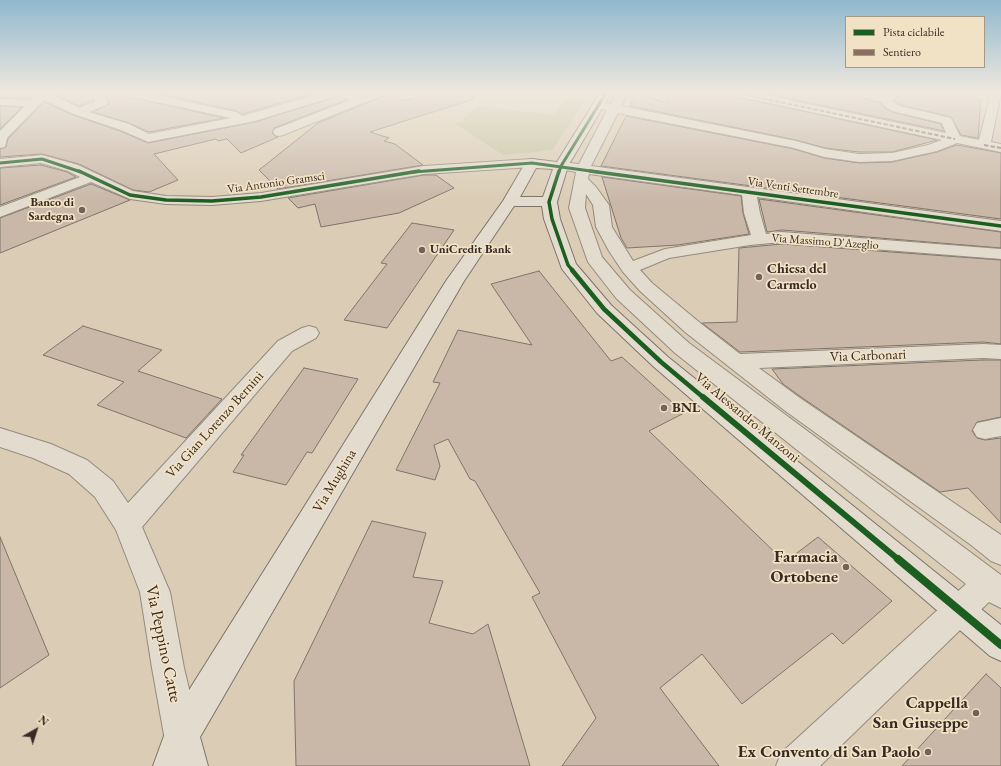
<!DOCTYPE html>
<style>
body{margin:0}
#map{position:relative;width:1001px;height:766px;overflow:hidden;background:#dbcdb5;font-family:"EB Garamond",serif}
canvas{display:block}
.legend{position:absolute;left:845px;top:16px;width:140px;height:52px;box-sizing:border-box;background:#f1e2c5;border:1px solid #a69885;margin:0;padding:5px 7px;list-style:none;font-size:12px;color:#362a25}
.legend li{display:flex;align-items:center;gap:8px;height:20px}
.legend b{width:20px;border:1px solid #a69885}
.north{position:absolute;left:16px;top:710px;width:40px;height:40px;-webkit-text-stroke:3px #f1e2c5;paint-order:stroke;rotate:39deg;font-size:11px;font-weight:700;line-height:16px;text-align:center;color:#362a25}
.north::after{content:'';display:block;margin:auto;width:14px;height:18px;background:#362a25;clip-path:polygon(50% 0,100% 100%,50% 72%,0 100%)}
</style>
<div id="map">
<canvas width="1001" height="766"></canvas>
<ul class="legend">
<li><b style="height:5px;background:#1b5e20"></b>Pista ciclabile</li>
<li><b style="height:5px;background:#8d6e63"></b>Sentiero</li>
</ul>
<div class="north">N</div>
</div>
<script>
const c = document.querySelector('canvas').getContext('2d');
c.lineJoin = 'round';
function fill(path, color) { c.fillStyle = color; c.fill(path, 'evenodd'); }
const shape = rows => new Path2D(rows.map(r => 'M' + r).join(''));
function strokePath(path, color, width, dash) { c.strokeStyle = color; c.lineWidth = width; c.lineCap = dash ? 'butt' : 'round'; c.setLineDash(dash || []); c.stroke(path); }
function write(font, color, halo, rows, align = 'center') {
  c.font = font + ' "EB Garamond",serif'; c.lineWidth = 3.5; c.setLineDash([]); c.textBaseline = 'middle'; c.strokeStyle = halo; c.fillStyle = color; for (const [text, x, y, turn = 0] of rows) {
    c.save(); c.translate(x, y); c.rotate((+turn || 0) * Math.PI / 180); c.textAlign = isNaN(turn) ? turn : align; if (halo) c.strokeText(text, 0, 0); c.fillText(text, 0, 0); c.restore();
  }
}
fill(shape([
 [565,99,585,101,552,150,503,155,454,123,461,122,476,106,554,115]
]), '#c3c49e');
const building = shape([
 [0,93,35,93,30,98,0,98,0,93],
 [53,93,91,93,94,100,79,106,53,93],
 [105,93,123,93,129,97,224,118,149,132,129,123,93,112,109,104,105,93],
 [155,93,315,93,242,114,236,111,155,93],
 [385,93,401,93,398,97,400,100,408,100,421,96,423,93,473,93,474,99,370,132,389,138,384,141,395,144,423,165,278,189,259,170,318,123,384,96,385,93],
 [635,93,640,93,662,102,669,98,663,93,731,93,737,97,937,140,892,152,859,152,825,148,796,140,630,106,635,93],
 [764,93,852,93,854,96,881,103,883,107,892,112,941,124,944,131,764,93],
 [901,93,961,93,981,100,978,138,961,135,951,117,901,105,894,101,901,93],
 [340,96,346,100,274,128,272,133,275,136,278,137,241,153,227,139,218,141,216,139,154,154,178,180,149,192,133,190,79,164,42,154,0,157,0,149,6,147,8,139,44,102,73,115,120,131,148,143,255,122,340,96],
 [0,106,22,107,0,129,0,106],
 [626,116,794,149,824,158,859,163,892,162,937,152,957,145,1001,153,1001,219,601,166,626,116],
 [41,165,67,172,76,177,0,205,0,168,41,165],
 [424,175,436,175,454,188,399,213,321,227,315,204,298,208,288,198,424,175],
 [602,177,741,196,743,213,749,234,678,245,627,248,621,238,602,177],
 [91,184,130,200,0,253,0,218,91,184],
 [759,199,1001,232,1001,248,782,230,767,232,759,199],
 [412,223,454,230,387,328,344,320,383,269,387,264,381,263,412,223],
 [782,244,1001,260,1001,344,983,342,740,352,702,323,737,322,739,248,782,244],
 [539,271,611,361,622,357,684,413,649,431,785,562,818,537,892,601,843,644,832,633,742,704,702,654,660,688,719,766,562,766,596,718,532,597,540,593,475,481,470,479,448,439,434,445,440,466,435,480,396,470,440,383,433,382,458,330,532,345,491,284,539,271],
 [83,326,162,350,138,371,222,399,186,438,97,405,124,382,43,355,83,326],
 [983,360,1001,360,1001,417,977,422,972,431,977,438,985,440,1001,438,1001,523,968,488,940,492,801,397,783,384,772,369,983,360],
 [304,368,358,379,312,453,307,452,286,485,233,472,244,455,241,455,304,368],
 [372,521,426,533,413,577,443,581,429,623,473,634,488,624,530,766,296,766,294,681,372,521],
 [0,537,49,655,0,688,0,537],
 [986,674,1001,688,1001,766,902,766,986,674]
]);
fill(building, '#c9b8a8');
strokePath(building, '#7d7469', 1);
const lane = shape([
 [641,93,657,93,666,96,668,98,663,101,641,93]
]);
const street = shape([
 [37,93,49,93,79,108,96,101,92,93,103,93,108,103,106,105,89,112,129,124,149,134,231,118,129,96,124,93,146,93,236,112,240,114,242,116,322,93,340,93,339,95,255,121,148,142,121,130,74,114,44,100,7,138,5,147,0,148,0,131,25,106,0,105,0,99,31,100,37,93],
 [342,93,352,93,360,96,368,93,384,93,383,95,283,135,279,136,275,135,273,132,275,129,350,100,342,97,341,95,342,93],
 [404,93,422,93,421,95,408,99,400,99,399,97,404,93],
 [616,93,627,93,621,106,796,141,825,149,859,154,892,153,928,145,942,140,737,96,732,93,755,93,946,133,942,123,892,111,884,106,882,102,854,95,853,93,873,93,884,96,888,93,900,93,892,101,893,102,900,106,951,118,960,136,979,140,991,93,1001,93,991,142,1001,144,1001,152,957,143,937,151,892,161,859,162,824,157,794,148,618,113,591,166,1001,221,1001,231,757,197,760,213,766,234,782,232,1001,249,1001,259,782,242,750,245,669,258,640,270,652,283,699,322,740,354,983,344,1001,345,1001,359,983,358,759,368,800,398,1001,535,1001,565,991,561,971,545,784,410,685,332,640,291,623,272,609,251,596,227,593,205,586,194,585,208,602,257,630,290,689,343,1001,575,1001,608,989,602,820,766,776,766,781,753,966,584,675,353,616,298,588,262,569,208,576,172,565,170,563,167,565,164,570,163,579,164,607,110,598,108,596,106,598,104,602,103,611,104,616,93],
 [589,174,742,195,744,213,751,235,665,249,633,261,612,227,609,205,596,187,588,179,589,174],
 [42,155,78,165,133,191,166,196,212,197,261,193,424,166,532,159,537,160,539,163,537,166,532,167,424,174,261,201,212,205,166,204,130,199,91,182,0,217,0,207,80,177,68,171,41,163,0,167,0,159,42,155],
 [309,326,316,328,319,333,316,338,292,351,142,527,170,592,184,668,200,735,195,748,182,753,169,748,164,735,152,668,140,592,116,530,95,497,69,474,33,458,0,447,0,428,51,444,87,460,113,481,128,503,278,341,302,328,309,326],
 [1001,418,1001,436,985,439,977,437,973,430,977,423,1001,418]
]);
const secondary = shape([
 [600,93,611,93,568,166,557,202,560,219,576,264,611,305,668,357,1001,625,1001,661,990,656,654,367,597,313,562,269,544,219,542,206,514,206,464,281,200,737,208,766,153,766,169,722,446,281,503,201,527,160,532,159,557,162,600,93],
 [536,168,553,169,543,197,520,197,536,168]
]);
strokePath(lane, '#948a7d', 1);
strokePath(street, '#948a7d', 2);
strokePath(secondary, '#7d7469', 2);
fill(lane, '#e2dbce');
fill(street, '#e2dbce');
fill(secondary, '#e2dbce');
strokePath(shape([
 [737,93,955,139],
 [984,145,1001,148]
]), '#8d6e63', 2, [4.5, 2]);
strokePath(shape([
 [0,163,42,159,81,172],
 [413,172,532,163,598,172],
 [559,172,561,166,606,93]
]), '#1b5e20', 3);
strokePath(shape([
 [79,171,130,195,166,200,212,201,261,197,419,171],
 [559,171,549,202,552,219,568,265,573,271],
 [590,171,1001,226]
]), '#1b5e20', 3.5);
strokePath(shape([
 [572,270,604,309,661,362,704,398]
]), '#1b5e20', 4.5);
strokePath(shape([
 [703,397,899,560]
]), '#1b5e20', 6);
strokePath(shape([
 [898,559,1001,645]
]), '#1b5e20', 8);
const sky = c.createLinearGradient(0, 0, 0, 201);
sky.addColorStop(0, '#90b8ce');
sky.addColorStop(0.46, '#efe8de');
sky.addColorStop(1, '#efe8de00');
c.fillStyle = sky;
c.fillRect(0, 0, 1001, 201);
for (const [x, y, r, color] of [
 [82,210,4,"#706357"],
 [422,250,4,"#706357"],
 [759,277,4,"#706357"],
 [664,408,4,"#706357"],
 [846,567,4,"#706357"],
 [976,713,4,"#706357"],
 [928,752,4,"#706357"]
]) { const dot = new Path2D(); dot.arc(x, y, r, 0, 2 * Math.PI); c.fillStyle = color; c.fill(dot); strokePath(dot, '#f1e2c5', 1.5); }
write('12px', '#362a25', '#f1e2c5', [
 ["Via Antonio Gramsci",276,183,-8],
 ["Via Venti Settembre",793,188,8],
 ["Via Massimo D'Azeglio",825,242,4]
]);
write('bold 12px', '#362a25', '#f1e2c5', [
 ["Banco di",74,203],
 ["Sardegna",74,217],
 ["UniCredit Bank",430,250,"left"]
], 'right');
write('bold 14px', '#362a25', '#f1e2c5', [
 ["Chiesa del",767,269],
 ["Carmelo",767,285],
 ["BNL",672,408]
], 'left');
write('14px', '#362a25', '#f1e2c5', [
 ["Via Carbonari",868,356,-2],
 ["Via Alessandro Manzoni",747,418,40],
 ["Via Gian Lorenzo Bernini",215,425,-48],
 ["Via Mughina",335,481,-59]
]);
write('bold 17px', '#362a25', '#f1e2c5', [
 ["Farmacia",838,557],
 ["Ortobene",838,577],
 ["Cappella",968,703],
 ["San Giuseppe",968,723],
 ["Ex Convento di San Paolo",920,752]
], 'right');
write('17px', '#362a25', '#f1e2c5', [
 ["Via Peppino Catte",163,644,78]
]);
</script>
